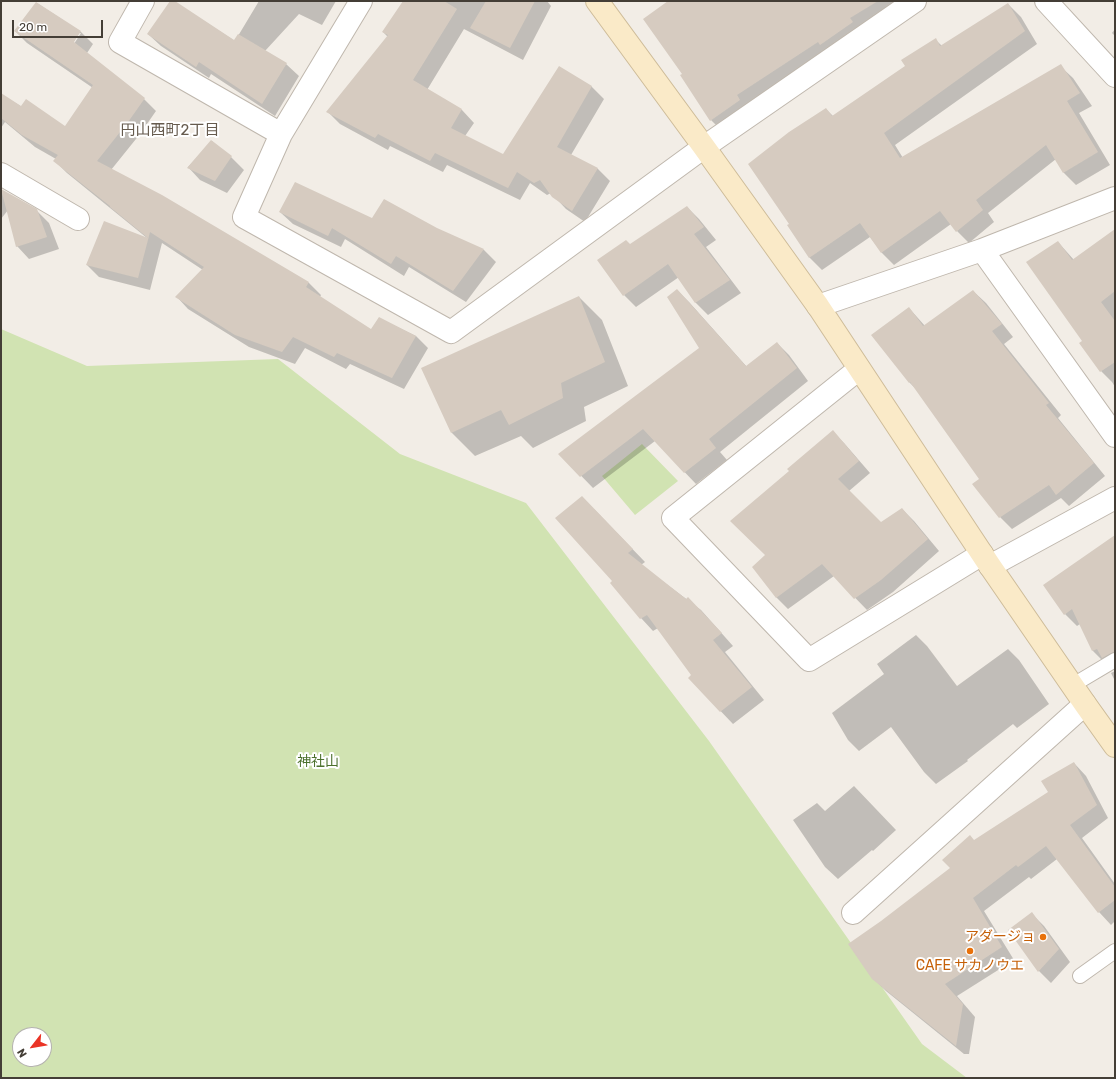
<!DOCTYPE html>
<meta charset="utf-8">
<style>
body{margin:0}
#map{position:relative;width:1116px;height:1079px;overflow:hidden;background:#f2ede6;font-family:Rubik,sans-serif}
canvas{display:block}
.frame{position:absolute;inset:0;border:2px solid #443e36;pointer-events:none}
.north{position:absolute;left:12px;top:1027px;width:40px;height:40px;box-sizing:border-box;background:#fff;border:1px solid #b4b2af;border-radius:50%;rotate:239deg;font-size:11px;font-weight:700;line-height:16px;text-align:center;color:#443e36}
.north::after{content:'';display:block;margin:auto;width:14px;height:18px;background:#ea3426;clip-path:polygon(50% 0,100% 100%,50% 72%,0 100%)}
.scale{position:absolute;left:12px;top:20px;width:91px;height:18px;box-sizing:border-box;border:2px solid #443e36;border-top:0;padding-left:5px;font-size:12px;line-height:14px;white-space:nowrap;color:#443e36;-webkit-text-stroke:3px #fff;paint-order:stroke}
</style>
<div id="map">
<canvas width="1116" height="1079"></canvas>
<div class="frame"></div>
<div class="north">N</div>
<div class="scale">20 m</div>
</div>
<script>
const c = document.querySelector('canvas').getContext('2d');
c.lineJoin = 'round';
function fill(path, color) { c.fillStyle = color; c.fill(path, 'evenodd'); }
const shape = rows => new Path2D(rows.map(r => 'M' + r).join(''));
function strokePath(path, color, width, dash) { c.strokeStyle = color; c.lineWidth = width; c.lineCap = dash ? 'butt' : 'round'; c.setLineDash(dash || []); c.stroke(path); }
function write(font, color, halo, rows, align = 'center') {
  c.font = font + ' Rubik,"Noto Sans JP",sans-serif'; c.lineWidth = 4; c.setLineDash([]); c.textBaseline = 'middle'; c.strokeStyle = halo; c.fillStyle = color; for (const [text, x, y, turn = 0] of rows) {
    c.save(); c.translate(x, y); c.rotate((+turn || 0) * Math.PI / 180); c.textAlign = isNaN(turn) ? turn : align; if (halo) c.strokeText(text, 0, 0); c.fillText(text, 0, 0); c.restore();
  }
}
fill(shape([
 [1,329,87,366,278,359,400,454,526,503,709,741,922,1044,967,1078,1,1078],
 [20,1035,44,1035,44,1059,20,1059],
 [642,444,678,481,635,515,602,476]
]), '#d1e3b2');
fill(shape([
 [171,1,173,1,235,41,259,1,336,1,322,25,299,14,265,51,286,64,299,76,275,116,211,74,209,78,161,46,148,34],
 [404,1,547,1,551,6,523,60,464,29,427,90,462,110,474,123,465,136,503,156,591,86,604,99,571,155,598,169,610,181,585,222,566,209,551,193,547,195,530,183,520,200,447,165,443,172,390,146,388,150,340,124,328,112,388,37,383,32],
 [670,1,909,1,723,132,711,120,684,74],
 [37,3,81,32,93,44,87,53,144,99,156,111,140,134,111,170,162,196,309,283,321,295,320,297,371,331,379,318,416,336,428,348,404,389,350,364,346,369,305,348,295,364,249,347,188,309,177,297,203,270,162,243,150,290,99,277,87,265,147,238,67,173,55,161,56,159,35,147,5,122,1,128,1,94,22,107,65,128,93,88,27,43,15,31],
 [79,33,81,33,72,47,71,46],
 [1008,4,1021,17,1037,44,895,145,903,158,1060,66,1073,78,1092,106,1079,113,1110,165,1076,185,1064,173,1056,159,988,213,994,222,969,243,957,231,951,224,894,265,882,253,870,237,822,270,809,257,826,109,834,117,906,67,936,40,942,46],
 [1115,29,1115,36,1112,33],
 [212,141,231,157,244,170,227,193,200,180,188,167],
 [1,190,36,210,49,223,59,249,29,259,17,246,8,210,1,219],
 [687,207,699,219,716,240,706,247,741,293,708,315,695,302,679,277,636,307,624,295],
 [280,212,372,219,437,229,484,250,496,262,466,302,409,267,404,276,345,239,341,247,293,224],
 [1115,234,1115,387,1112,382,1101,371,1084,341,1058,242,1074,260],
 [677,290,689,302,747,367,777,343,789,355,808,381,720,452,727,460,696,484,655,441,593,488,560,454,700,349],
 [973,291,986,303,1013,337,1004,344,1061,415,1058,418,1105,476,1069,506,1061,498,1012,529,1000,517,981,479,919,392,909,382,909,308,925,326],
 [579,297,602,320,628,386,584,407,586,421,533,448,521,436,475,456,452,433,423,369],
 [833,432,844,443,870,473,849,491,881,524,902,509,914,521,939,551,893,592,867,610,834,576,788,609,776,597,766,556,790,471],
 [594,509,645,562,641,565,701,610,733,646,725,652,764,700,733,724,689,678,692,675,658,628,653,631,641,618,611,583,613,581],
 [1115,540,1115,670,1107,662,1105,663,1093,651,1080,624,1077,626,1065,614],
 [916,635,927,646,957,686,1008,649,1019,660,1049,704,1017,728,1013,724,967,760,968,761,936,784,924,772,891,727,859,751,848,740,832,713,884,674,877,664],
 [1115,671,1115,681,1111,673],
 [1074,763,1086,776,1108,818,1082,838,1115,884,1115,921,1111,925,1099,912,1057,859,1031,879,1029,877,984,911,1014,960,957,996,975,1017,969,1054,964,1054,886,991,873,978,882,922,951,869,975,841,1050,792],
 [854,786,896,830,873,851,872,850,838,879,825,867,793,820,817,803,825,811],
 [1032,914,1044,926,1070,962,1051,983,1039,971,1009,930]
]), '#0003');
fill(shape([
 [170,1,175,1,234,40,238,34,287,63,262,104,199,62,196,67,147,34],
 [403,1,444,1,457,9,413,80,462,109,451,128,503,154,559,66,592,86,557,147,598,168,572,211,552,197,540,180,534,183,517,172,508,188,435,153,430,161,378,134,375,138,326,112,388,35,382,32],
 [486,1,535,1,510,48,470,28],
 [668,1,878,1,850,18,853,22,820,45,818,42,737,95,740,100,710,121,680,75,682,74,643,19],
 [36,2,81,31,74,42,145,98,128,122,97,161,162,195,309,282,306,287,371,329,379,317,416,336,392,378,337,353,334,357,293,337,282,352,235,335,175,297,204,267,150,232,138,278,86,265,104,221,148,238,110,207,110,206,53,161,58,155,22,135,1,118,1,93,21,106,26,99,65,126,93,85,14,31],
 [1008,3,1025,31,884,133,900,158,1061,64,1080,93,1067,101,1098,152,1063,173,1046,145,976,200,983,210,956,232,940,211,881,253,860,223,809,258,787,225,789,224,748,164,789,132,826,108,832,116,905,66,901,60,936,38,940,46],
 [211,140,232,156,215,181,187,168],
 [295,182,372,218,384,199,437,228,484,249,453,291,396,256,391,264,332,228,328,236,279,212],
 [1,189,37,209,47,237,16,247],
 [687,206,704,227,694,234,730,280,695,303,668,264,623,296,597,260,626,240,630,244],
 [1115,229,1115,291,1101,302,1115,321,1115,362,1100,372,1079,343,1082,341,1026,262,1058,241,1072,260],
 [677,289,746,366,777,342,797,368,709,439,716,448,684,473,643,429,580,477,558,454,699,348,667,297],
 [973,290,1002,324,992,331,1049,403,1046,405,1094,463,1056,495,1049,485,999,518,972,484,979,479,910,382,909,383,871,335,909,307,923,326],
 [579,296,605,362,561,383,563,398,509,425,501,410,451,433,421,368],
 [833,430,859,461,838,479,881,522,902,508,928,539,881,580,854,599,822,564,776,598,752,567,765,555,730,521,789,471,787,469],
 [582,496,633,549,628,553,686,599,688,597,722,633,713,640,752,687,720,712,688,678,691,675,647,615,640,619,610,583,612,581,555,518],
 [1115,535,1115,652,1111,653,1102,658,1097,649,1092,651,1072,609,1064,615,1043,585],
 [1074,762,1097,805,1070,825,1115,887,1115,900,1098,913,1046,846,1018,867,1016,865,973,898,1002,947,945,984,963,1004,956,1046,872,979,848,944,881,921,950,868,942,860,970,835,974,840,1048,792,1041,781],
 [1032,912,1059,949,1038,972,1008,930]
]), '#d6cbc0');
const lane = shape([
 [1073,685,1115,660],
 [1080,976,1115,951]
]);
const street = shape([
 [143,1,120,42,281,134],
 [361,1,281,134,244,217,451,332,704,147,915,1],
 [1046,1,1115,76],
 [1,174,78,219],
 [982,250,1115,436],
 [818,306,982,250,1115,198],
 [859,369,673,518,809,660,982,554],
 [990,566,1115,498],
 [853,913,1085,704]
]);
const secondary = shape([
 [597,1,704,147,818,306,990,566,1085,704,1115,746]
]);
strokePath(lane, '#bfb7ad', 16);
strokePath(street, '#bfb7ad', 24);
strokePath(secondary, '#cebc99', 24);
strokePath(lane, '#fff', 14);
strokePath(street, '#fff', 22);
strokePath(secondary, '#faeac8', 22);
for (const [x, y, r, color] of [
 [1043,937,4,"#e8710a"],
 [970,951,4,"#e8710a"]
]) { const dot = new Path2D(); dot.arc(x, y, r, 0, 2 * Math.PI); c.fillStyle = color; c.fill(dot); strokePath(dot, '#fff', 1.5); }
write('14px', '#4d712e', '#fff', [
 ["神社山",318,762]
]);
write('14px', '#c56008', '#fff', [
 ["アダージョ",1035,937],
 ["CAFE サカノウエ",970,966,"center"]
], 'right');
write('15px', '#665b4e', '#fff', [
 ["円山西町2丁目",170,131]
]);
</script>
